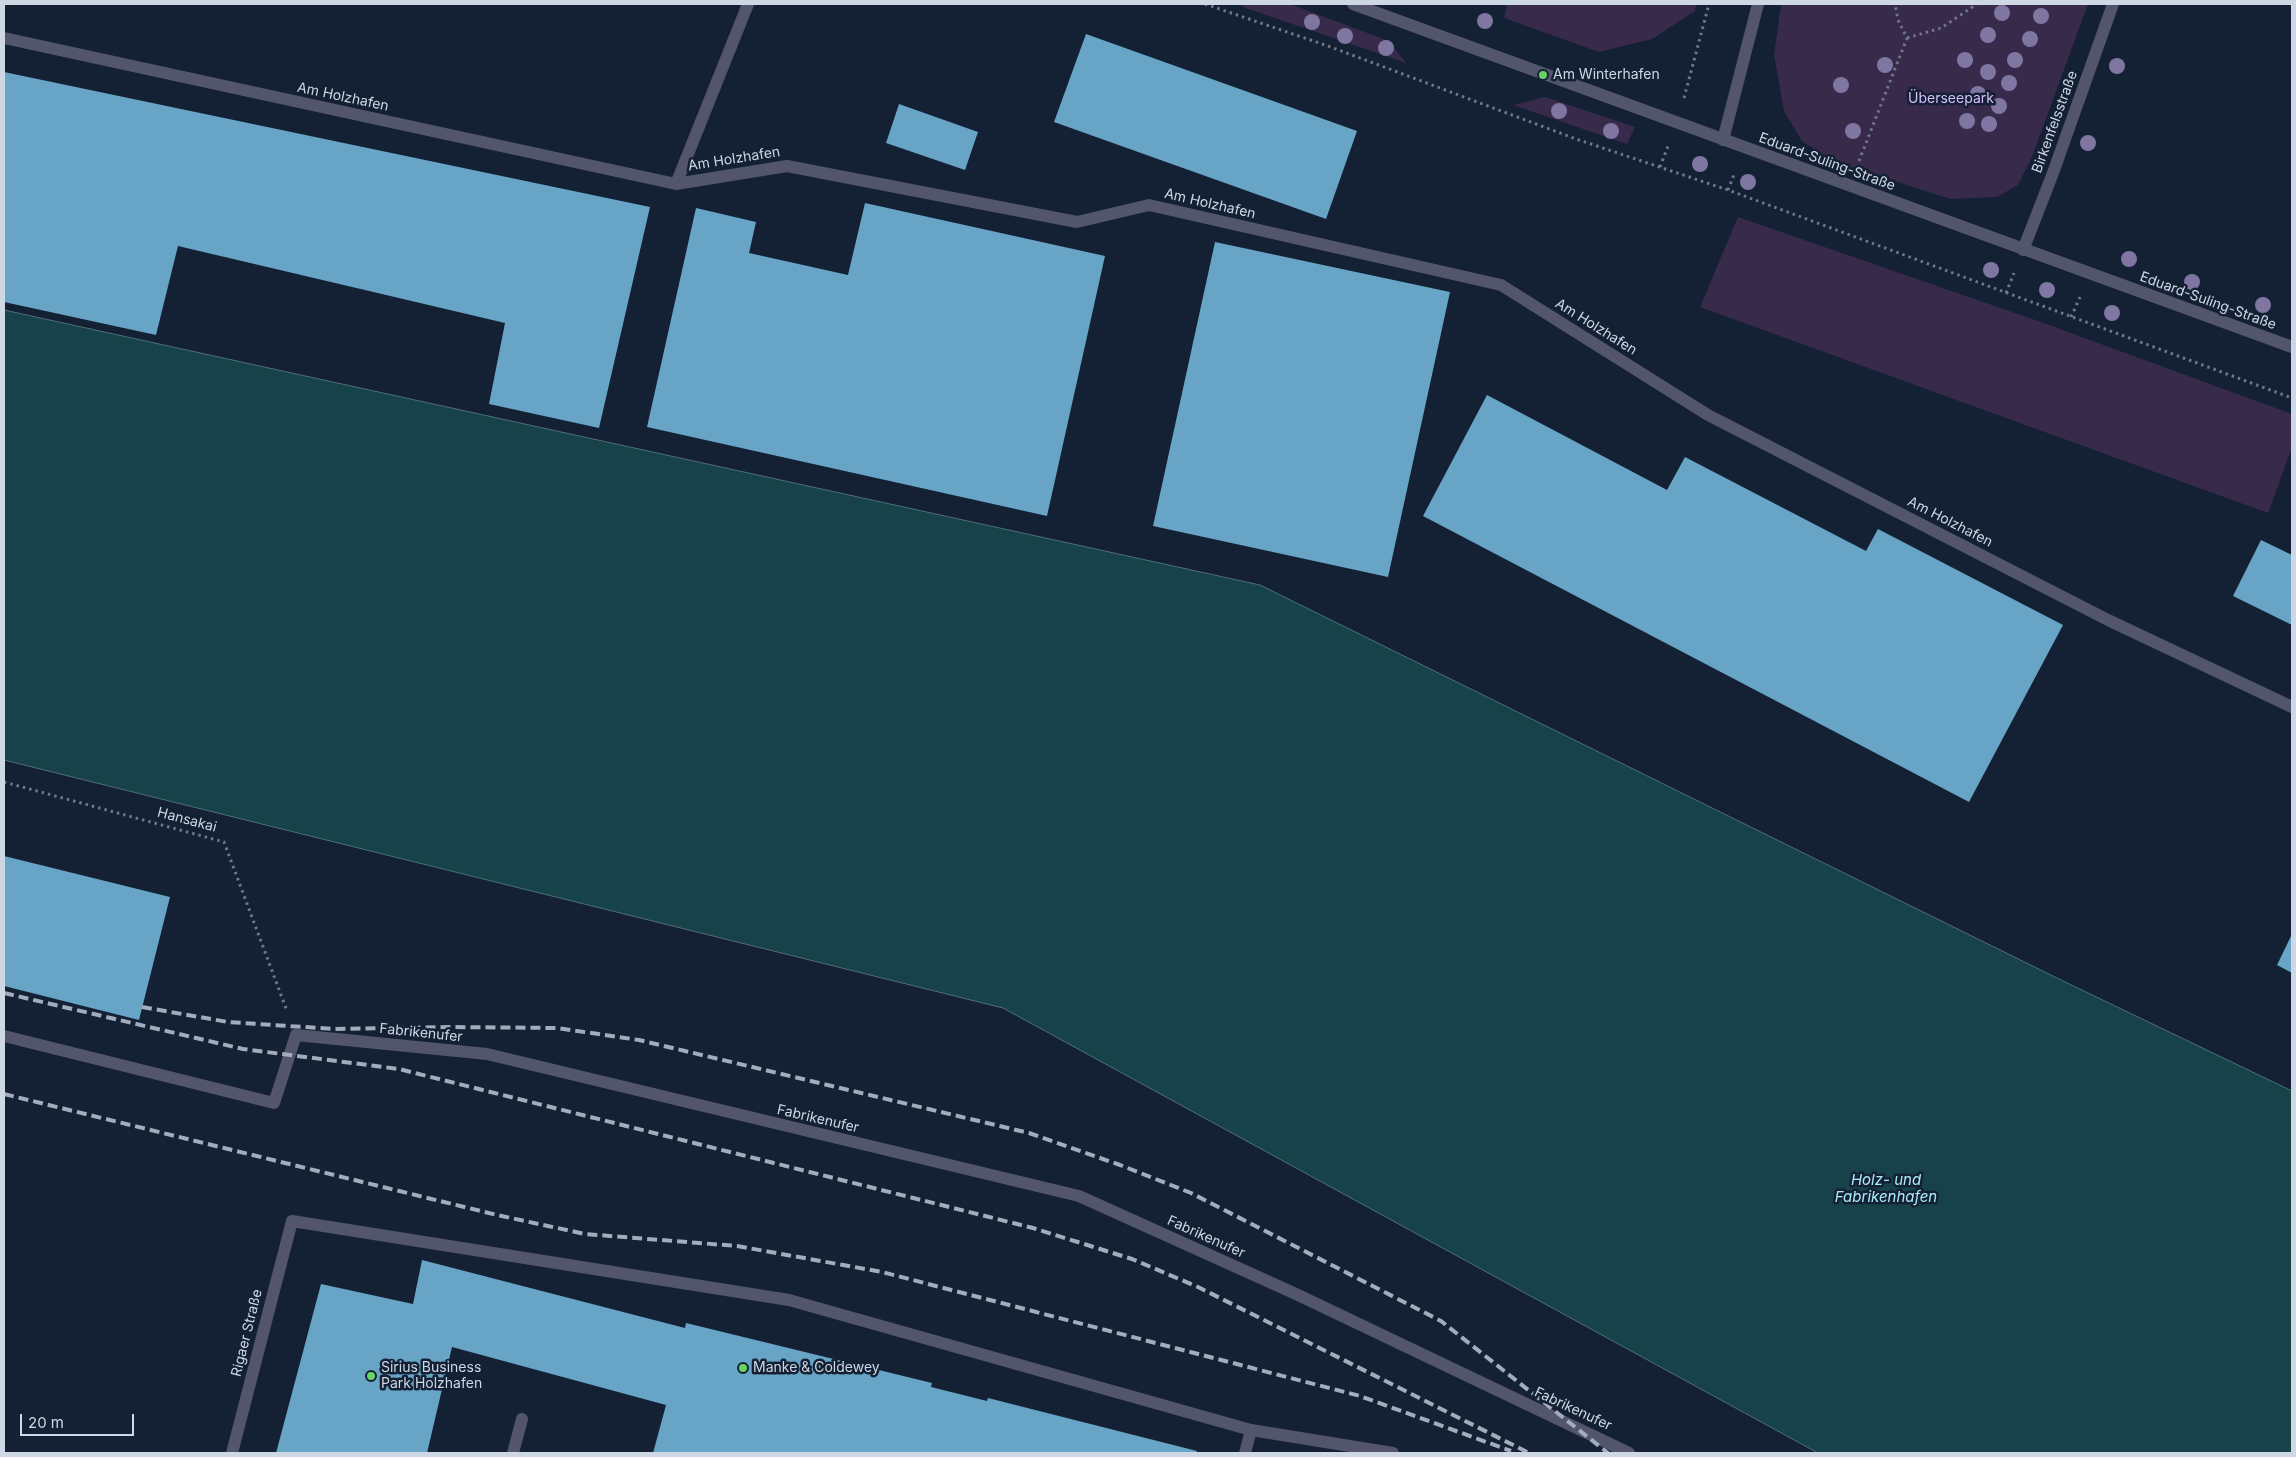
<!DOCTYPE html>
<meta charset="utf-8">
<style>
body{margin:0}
#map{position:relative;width:2296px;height:1457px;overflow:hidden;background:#142134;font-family:Inter,sans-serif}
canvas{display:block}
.frame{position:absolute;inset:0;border:5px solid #ced7e4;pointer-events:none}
.scale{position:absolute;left:20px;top:1414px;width:114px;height:22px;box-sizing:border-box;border:2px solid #ced7e4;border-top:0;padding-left:6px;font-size:15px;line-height:18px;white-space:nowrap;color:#ced7e4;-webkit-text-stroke:4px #142134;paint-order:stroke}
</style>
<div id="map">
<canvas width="2296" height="1457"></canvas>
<div class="frame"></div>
<div class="scale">20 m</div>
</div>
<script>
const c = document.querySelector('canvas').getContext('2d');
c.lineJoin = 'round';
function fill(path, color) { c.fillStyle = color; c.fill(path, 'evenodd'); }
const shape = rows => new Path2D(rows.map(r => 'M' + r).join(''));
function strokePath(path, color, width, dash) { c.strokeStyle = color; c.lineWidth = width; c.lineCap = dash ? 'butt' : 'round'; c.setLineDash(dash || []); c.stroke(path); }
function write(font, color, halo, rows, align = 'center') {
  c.font = font + ' Inter,sans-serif'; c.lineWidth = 5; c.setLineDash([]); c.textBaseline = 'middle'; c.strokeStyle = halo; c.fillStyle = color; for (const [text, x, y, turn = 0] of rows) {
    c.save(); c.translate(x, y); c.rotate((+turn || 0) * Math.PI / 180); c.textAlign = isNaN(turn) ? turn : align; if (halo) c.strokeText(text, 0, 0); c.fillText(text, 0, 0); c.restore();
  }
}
fill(shape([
 [1244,4,1290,4,1389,41,1406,63,1243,7],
 [1507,4,1696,4,1695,11,1652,39,1599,52,1504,18],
 [1781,4,2088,4,2032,157,2018,185,1997,197,1950,199,1833,161,1802,141,1784,111,1774,55],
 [1545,97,1635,127,1627,144,1513,105],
 [1738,217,2038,321,2292,414,2292,447,2268,513,1700,307]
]), '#372a4b');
const water = shape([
 [4,310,1260,585,2061,980,2292,1091,2292,1453,1818,1453,1003,1008,4,760,4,310]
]);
fill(water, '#17424a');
strokePath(water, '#4e6f78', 1);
fill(shape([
 [1086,34,1357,131,1326,219,1054,122],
 [4,72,650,207,599,428,489,404,505,323,178,246,156,335,4,302],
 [899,104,978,132,965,170,886,143],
 [865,203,1105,256,1047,516,647,427,696,208,756,222,749,253,848,275],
 [1215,242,1450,292,1388,577,1153,526],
 [1487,395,1667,490,1685,457,1866,551,1878,529,2063,625,1969,802,1423,516],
 [2261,540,2292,555,2292,625,2233,596],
 [4,856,170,897,139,1020,4,986],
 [2292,934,2292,973,2277,965],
 [422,1260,685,1328,686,1323,932,1383,931,1387,987,1401,988,1398,1197,1451,1196,1453,653,1453,666,1405,452,1347,427,1453,276,1453,321,1284,413,1304]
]), '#67a4c6');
strokePath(shape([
 [1205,4,1328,46,1576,139,1728,190,2292,398],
 [1907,38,1941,28,1977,4],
 [1684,98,1709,4],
 [1859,161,1907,38,1898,20,1895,4],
 [1660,167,1668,146],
 [1728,190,1735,172],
 [2006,293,2014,273],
 [2071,317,2080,297],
 [4,782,224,842,287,1011]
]), '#6d7888', 3, [2.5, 4]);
strokePath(shape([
 [1353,4,2292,347],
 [4,38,676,184,787,166,1077,222,1149,205,1501,285,1708,415,2108,620,2292,707],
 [1723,140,1758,4],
 [676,184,748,4],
 [2023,250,2053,173,2113,4],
 [4,1036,274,1103,296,1035,487,1054,1079,1196,1296,1294,1629,1453],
 [232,1453,292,1221,789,1300,1251,1430,1393,1453],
 [513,1453,522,1419],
 [1245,1453,1251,1430]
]), '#52556b', 12);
strokePath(shape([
 [4,993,243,1049,399,1069,1033,1228,1132,1259,1198,1287,1529,1453],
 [142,1007,228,1022,334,1029,452,1027,557,1028,639,1040,1029,1133,1120,1165,1191,1193,1441,1321,1608,1453],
 [4,1094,497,1215,585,1234,737,1246,882,1272,1360,1396,1511,1451]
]), '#a2acba', 4, [10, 5]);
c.fillStyle = '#7f77a2';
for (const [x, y] of [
 [2002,13],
 [2041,16],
 [1485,21],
 [1312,22],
 [1988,35],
 [1345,36],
 [2030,39],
 [1386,48],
 [1965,60],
 [2015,60],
 [1885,65],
 [2117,66],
 [1988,72],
 [2009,83],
 [1841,85],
 [1978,94],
 [1999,106],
 [1559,111],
 [1967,121],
 [1989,124],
 [1611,131],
 [1853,131],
 [2088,143],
 [1700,164],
 [1748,182],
 [2129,259],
 [1991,270],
 [2192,282],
 [2047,290],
 [2263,305],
 [2112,313]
]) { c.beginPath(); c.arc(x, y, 8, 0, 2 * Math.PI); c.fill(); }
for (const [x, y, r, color] of [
 [1543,75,5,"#68d465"],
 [743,1368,5,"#68d465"],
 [371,1376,5,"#68d465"]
]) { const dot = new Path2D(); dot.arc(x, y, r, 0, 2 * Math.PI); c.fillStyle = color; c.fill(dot); strokePath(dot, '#142134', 2); }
write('14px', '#ced7e4', '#142134', [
 ["Am Winterhafen",1553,75],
 ["Sirius Business",381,1368],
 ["Park Holzhafen",381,1384],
 ["Manke & Coldewey",753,1368]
], 'left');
write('14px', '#ced7e4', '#142134', [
 ["Am Holzhafen",343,97,12],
 ["Birkenfelsstraße",2055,122,-70],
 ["Am Holzhafen",734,159,-9],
 ["Eduard-Suling-Straße",1827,162,20],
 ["Am Holzhafen",1210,204,13],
 ["Eduard-Suling-Straße",2208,301,20],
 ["Am Holzhafen",1596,327,32],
 ["Am Holzhafen",1950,522,27],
 ["Hansakai",187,820,15],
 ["Fabrikenufer",421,1033,6],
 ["Fabrikenufer",818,1119,13],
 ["Fabrikenufer",1206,1237,24],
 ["Rigaer Straße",247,1333,-76],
 ["Fabrikenufer",1573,1409,25]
]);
write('14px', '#d6befc', '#142134', [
 ["Überseepark",1951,99]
]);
write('italic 15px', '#abebf8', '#142134', [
 ["Holz- und",1886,1180],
 ["Fabrikenhafen",1886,1197]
]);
</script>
